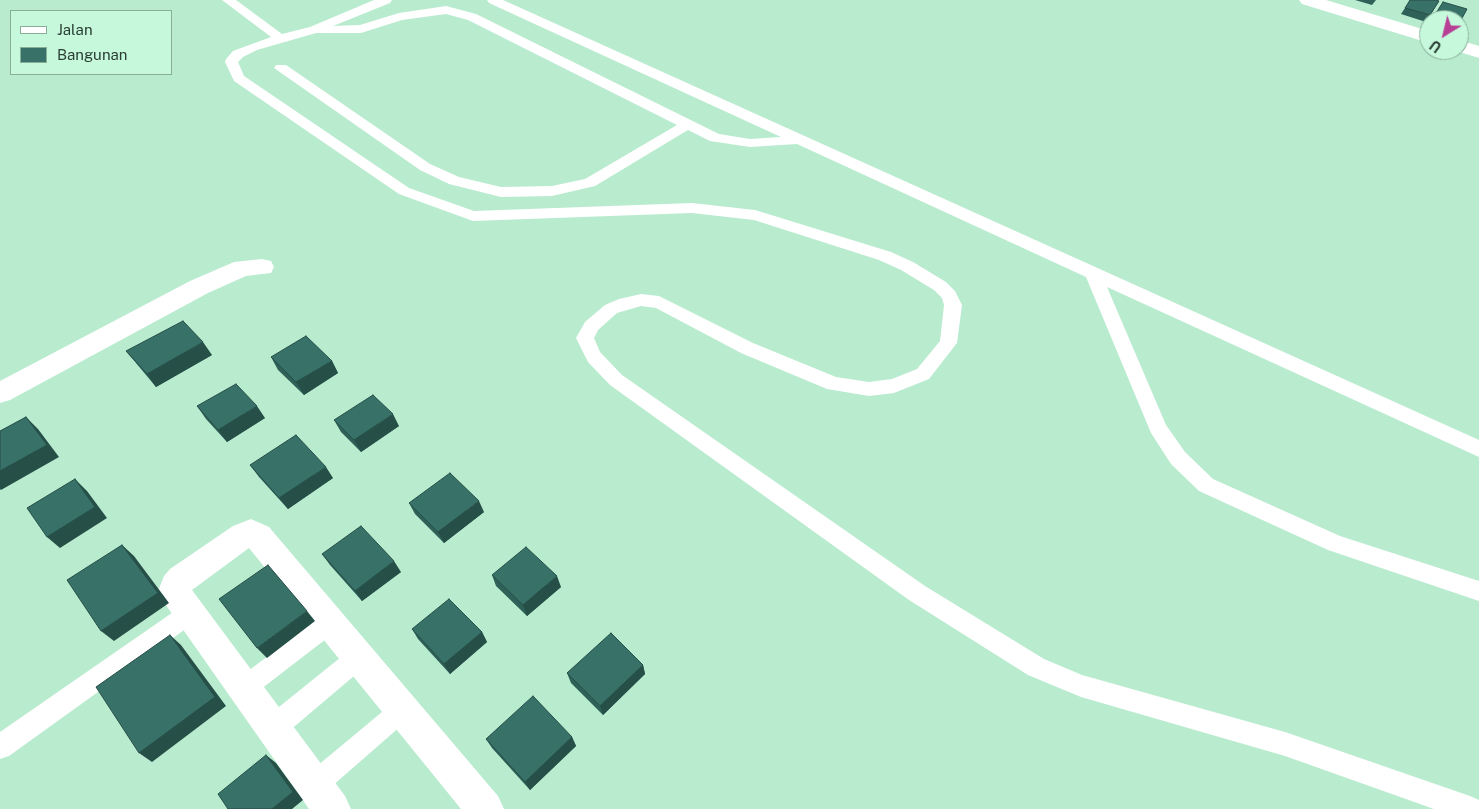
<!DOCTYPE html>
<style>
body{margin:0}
#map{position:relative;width:1479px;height:809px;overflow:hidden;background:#b9ebcf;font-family:"Public Sans",sans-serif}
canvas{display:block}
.legend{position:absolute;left:10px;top:10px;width:162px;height:65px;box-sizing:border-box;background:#c6f8dc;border:1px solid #88ae98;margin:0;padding:6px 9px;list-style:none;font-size:15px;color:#2a3e33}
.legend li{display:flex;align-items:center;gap:10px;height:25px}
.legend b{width:25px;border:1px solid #88ae98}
.north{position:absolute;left:1419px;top:10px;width:50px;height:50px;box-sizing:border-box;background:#c6f8dc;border:1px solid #88ae98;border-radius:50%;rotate:216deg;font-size:14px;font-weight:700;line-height:20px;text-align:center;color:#2a3e33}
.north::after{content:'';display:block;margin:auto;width:18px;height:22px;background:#b73f95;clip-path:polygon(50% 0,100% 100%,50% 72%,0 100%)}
</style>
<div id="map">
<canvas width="1479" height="809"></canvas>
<ul class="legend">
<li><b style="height:6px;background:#fff"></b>Jalan</li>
<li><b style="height:14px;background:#377167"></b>Bangunan</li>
</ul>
<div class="north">U</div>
</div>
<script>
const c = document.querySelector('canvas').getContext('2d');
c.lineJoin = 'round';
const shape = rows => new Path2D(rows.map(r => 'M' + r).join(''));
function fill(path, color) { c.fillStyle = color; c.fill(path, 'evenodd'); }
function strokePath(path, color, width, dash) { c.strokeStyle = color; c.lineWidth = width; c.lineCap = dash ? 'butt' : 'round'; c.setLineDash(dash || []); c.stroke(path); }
fill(shape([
 [222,0,236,0,282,34,310,27,374,0,392,0,390,3,333,26,360,25,399,13,446,6,476,14,719,134,750,139,781,137,489,3,487,0,503,0,1479,440,1479,457,1107,287,1166,425,1185,452,1213,479,1340,536,1479,581,1479,601,1328,550,1199,491,1171,464,1151,433,1086,277,797,144,750,147,710,141,688,130,595,186,552,196,501,197,449,184,420,170,274,68,276,65,286,65,430,164,459,177,501,187,552,186,585,179,677,125,468,20,446,14,402,20,361,33,316,33,257,50,243,57,238,62,244,76,409,188,474,211,692,203,755,210,891,252,913,262,946,282,955,291,962,305,957,343,929,379,894,393,869,396,827,389,741,353,656,308,641,306,617,313,598,330,594,338,600,352,622,375,925,586,1044,659,1082,675,1285,732,1470,796,1479,800,1479,809,1434,809,1285,756,1081,697,1028,675,909,600,610,385,588,362,576,338,585,322,605,305,619,299,641,294,659,296,753,343,836,377,869,382,892,379,917,369,940,341,944,305,942,298,934,290,901,270,879,260,754,220,692,213,473,221,399,194,234,81,225,62,226,59,233,51,271,37,222,0],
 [190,603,198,606,201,613,198,620,9,756,0,759,0,732,182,606,190,603],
 [331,612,339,615,342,622,339,629,252,696,244,699,236,696,232,688,236,680,323,615,331,612],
 [359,646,367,649,371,657,367,665,282,737,273,740,264,737,261,728,264,719,351,649,359,646],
 [402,698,410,702,414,710,410,718,323,794,314,798,305,794,301,785,305,776,394,702,402,698]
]), '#fff');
fill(shape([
 [1299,0,1326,0,1429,31,1429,43,1302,4,1299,0],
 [1459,40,1479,46,1479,58,1453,50,1459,50,1459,40],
 [262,259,271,261,274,267,271,273,246,276,208,293,10,400,0,403,0,381,190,281,234,262,262,259],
 [251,519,269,527,498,796,504,809,461,809,249,548,192,590,345,796,351,809,309,809,163,601,158,591,164,576,170,569,233,526,251,519]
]), '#fff');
fill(shape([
 [1355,0,1376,0,1372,5],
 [1439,1,1426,22,1401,14,1405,8],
 [126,351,212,355,156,387],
 [271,357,332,361,338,373,304,395,278,370],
 [197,406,265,418,227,442,206,419],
 [334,420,399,426,361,452,341,432],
 [250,465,333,478,288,509,259,477],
 [409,503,484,512,444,543,415,514],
 [322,554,401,572,362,601,330,565],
 [492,575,561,587,527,616,496,586],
 [412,629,482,632,487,642,450,674,418,639],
 [643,665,645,674,603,715,571,683,567,673],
 [572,737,576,746,530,790,492,748,486,739]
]), '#2f6159');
fill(shape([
 [203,342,212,355,156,387,147,374],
 [332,361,338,373,304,395,296,382],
 [257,406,265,418,227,442,218,430],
 [393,414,399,426,361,452,354,440],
 [26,417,38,429,59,457,1,490,0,489,0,471],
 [326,467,333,478,288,509,279,498],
 [75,479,87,491,107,518,60,548,47,537],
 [479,501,484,512,444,543,438,532],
 [122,545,134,556,169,603,114,641,101,631],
 [394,561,401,572,362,601,355,591],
 [557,576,561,587,527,616,523,605],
 [307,611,315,621,267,658,257,648],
 [482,632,487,642,450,674,444,664],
 [170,635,181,645,226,706,152,762,139,753],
 [643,665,645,674,603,715,600,706],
 [572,737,576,746,530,790,525,782],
 [266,755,276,763,303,800,292,809,272,809]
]), '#264f48');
const building = shape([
 [1410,0,1436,0,1439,1,1430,15,1405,8,1410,0],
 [1443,2,1467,9,1459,24,1459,20,1439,20,1433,18,1443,2],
 [183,321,203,342,147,374,126,351,183,321],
 [306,336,332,361,296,382,271,357,306,336],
 [236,384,257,406,218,430,197,406,236,384],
 [373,395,393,414,354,440,334,420,373,395],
 [26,417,47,445,0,471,0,431,26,417],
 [296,435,326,467,279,498,250,465,296,435],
 [450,473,479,501,438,532,409,503,450,473],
 [75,479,95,507,47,537,27,508,75,479],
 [361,526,394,561,355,591,322,554,361,526],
 [122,545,158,593,101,631,67,580,122,545],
 [526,547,557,576,523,605,492,575,526,547],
 [268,565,307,611,257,648,219,599,268,565],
 [449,599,482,632,444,664,412,629,449,599],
 [611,633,643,665,600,706,567,673,611,633],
 [170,635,215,697,139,753,96,687,170,635],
 [533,696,572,737,525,782,486,739,533,696],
 [266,755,293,792,272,809,228,809,218,794,266,755]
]);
fill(building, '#377167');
strokePath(building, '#264f48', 1);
</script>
